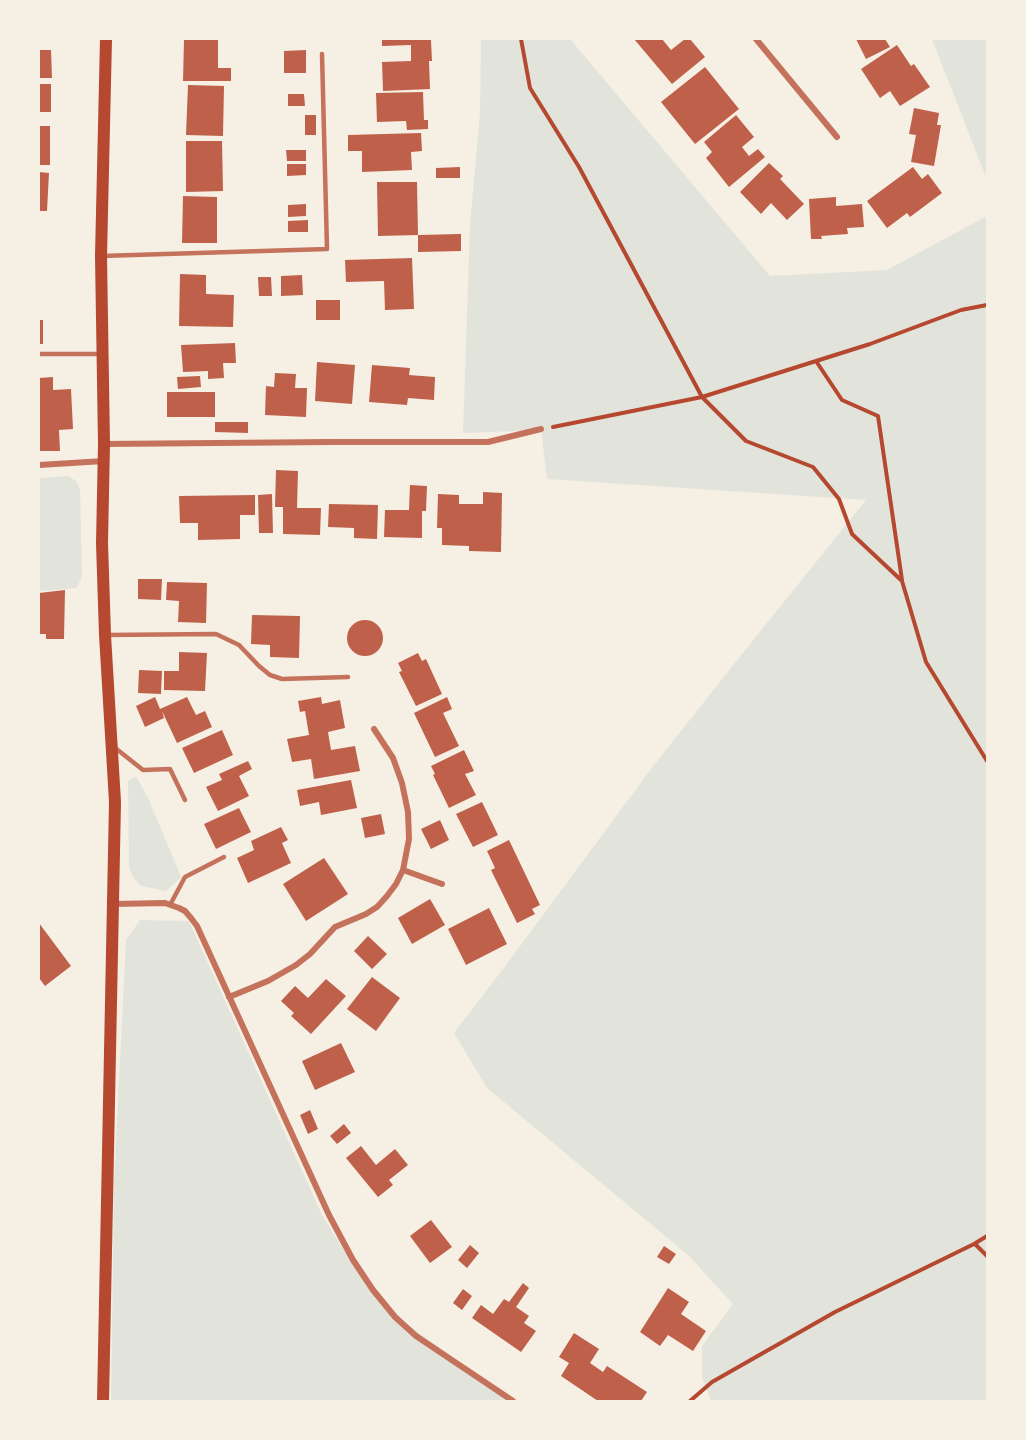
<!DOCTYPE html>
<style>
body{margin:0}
#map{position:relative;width:1026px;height:1440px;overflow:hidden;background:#f6efe4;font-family:"Alegreya Sans",sans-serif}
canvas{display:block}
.frame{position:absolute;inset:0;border:40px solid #f6efe4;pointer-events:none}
</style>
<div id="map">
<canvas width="1026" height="1440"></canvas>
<div class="frame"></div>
</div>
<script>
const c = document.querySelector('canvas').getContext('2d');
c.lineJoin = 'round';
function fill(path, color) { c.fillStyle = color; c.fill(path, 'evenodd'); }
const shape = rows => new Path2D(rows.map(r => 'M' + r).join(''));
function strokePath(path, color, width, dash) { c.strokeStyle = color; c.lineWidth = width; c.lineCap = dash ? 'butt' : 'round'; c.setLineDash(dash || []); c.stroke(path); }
fill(shape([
 [481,39,570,39,770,276,887,270,987,216,987,1401,711,1401,702,1377,702,1346,733,1304,688,1255,487,1088,454,1033,503,969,654,765,746,649,866,500,547,479,541,430,463,433,470,225,480,113],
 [932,39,987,39,987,180],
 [68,476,76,481,80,490,82,576,77,588,39,591,39,478],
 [136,776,148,798,180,874,181,878,166,891,141,886,134,879,129,868,128,781],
 [140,920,189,921,322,1215,357,1271,407,1324,511,1401,111,1401,114,1182,126,940]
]), '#e2e4dc');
fill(shape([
 [184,39,218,39,218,68,231,68,231,81,183,81],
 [382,39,431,40,432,61,429,61,430,89,383,91,382,62,411,61,411,45,382,46],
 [634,39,662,39,671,50,685,39,690,39,705,57,672,84],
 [856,39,885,39,890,47,866,59],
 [897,45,911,66,914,64,930,87,900,106,890,91,880,98,861,69],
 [39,50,51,50,52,78,39,78],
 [306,50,306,73,284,73,284,51],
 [705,67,739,109,695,144,661,102],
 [39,84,51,84,51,112,39,112],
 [188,85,224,86,223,136,186,135],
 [423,92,424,120,428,120,428,129,407,130,406,121,377,122,376,93],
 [288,94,304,94,305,106,288,106],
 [914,108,939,113,937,125,941,125,934,166,911,162,916,135,909,134],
 [305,115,316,115,316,135,305,135],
 [736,115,754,137,742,147,749,156,758,149,765,157,729,187,706,158,712,152,704,142],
 [39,126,50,126,50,165,39,165],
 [421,133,422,151,411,152,412,170,362,172,362,151,348,151,348,135],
 [186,141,222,141,223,191,186,192],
 [286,150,306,150,306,161,287,161],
 [769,163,783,176,780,179,804,204,787,220,771,203,761,214,740,192],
 [287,164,306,164,306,175,287,176],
 [460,167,460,178,436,178,436,168],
 [913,167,922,179,928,174,942,193,910,217,907,213,887,228,867,201],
 [39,172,49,173,47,211,39,211],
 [377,182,417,182,418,235,378,236],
 [183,196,217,197,217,243,182,243],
 [836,197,836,206,862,204,864,227,847,228,848,234,821,236,822,239,811,239,809,199],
 [306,204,306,216,288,217,288,205],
 [308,220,308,232,288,232,288,221],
 [461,234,461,251,418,252,418,235],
 [412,258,414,309,385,310,384,281,346,282,345,260],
 [180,274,206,275,206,294,234,295,233,327,179,326],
 [302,275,303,295,281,296,281,276],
 [258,277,271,277,272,296,259,296],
 [316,300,340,300,340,320,316,320],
 [39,320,43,320,43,344,39,344],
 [235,343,236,363,223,363,224,378,208,379,208,371,183,372,181,345],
 [317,362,355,365,352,404,315,401],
 [372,365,410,368,409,375,435,377,434,400,408,398,407,405,369,402],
 [275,373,296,374,295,388,307,388,306,417,265,415,266,386,274,387],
 [200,376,201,387,178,389,177,377],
 [53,377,53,390,71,389,73,429,59,430,60,451,39,451,39,378],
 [167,392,215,392,215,417,167,417],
 [215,422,248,422,248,433,215,432],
 [276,470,298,471,297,508,321,508,320,535,283,534,283,507,275,507],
 [410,485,427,486,426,511,422,511,422,538,384,537,385,510,409,510],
 [483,492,502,493,501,552,469,551,469,546,442,545,442,528,437,528,438,494,459,495,459,504,483,504],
 [272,494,273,533,259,533,258,495],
 [255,495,255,515,240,515,240,539,198,540,198,523,180,523,179,496],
 [329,504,378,505,377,539,354,538,354,528,328,527],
 [138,579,162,579,161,600,138,599],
 [167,582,207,583,206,623,178,622,179,601,166,600],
 [65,590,64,639,46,639,46,634,39,634,39,593],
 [252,615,300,616,299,658,270,657,270,645,251,644],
 '347 638a18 18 0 1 1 36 0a18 18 0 1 1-36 0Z',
 [179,652,207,653,205,691,164,690,164,671,179,671],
 [418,653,422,661,426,659,442,694,416,706,399,672,402,671,398,663],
 [139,670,162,671,161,694,138,693],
 [155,697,160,709,187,697,196,715,205,711,212,727,177,743,162,711,164,718,145,727,136,706],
 [321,697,322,704,340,700,345,728,328,732,331,750,355,746,360,771,314,779,311,759,292,762,287,739,309,735,305,711,300,712,298,701],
 [447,697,452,709,443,713,459,746,435,757,414,713],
 [222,730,233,755,194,773,182,748],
 [464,750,474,771,465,774,476,795,449,808,433,775,435,774,431,766],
 [248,761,252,769,239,776,249,796,218,811,206,787,222,780,219,774],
 [351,780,357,808,321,815,319,802,300,806,297,790],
 [482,802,498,835,473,847,456,814],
 [239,808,251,832,216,849,204,824],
 [381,814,385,834,365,838,361,818],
 [440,820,449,840,431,849,421,829],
 [281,827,288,840,282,843,291,863,248,883,237,858,254,850,251,841],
 [509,840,540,905,532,909,535,914,517,923,491,870,495,868,487,851],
 [324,858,348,894,306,921,283,884],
 [430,899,445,925,412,944,398,918],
 [489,908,507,944,466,965,448,929],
 [39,923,71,966,45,986,39,978],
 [368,936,387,954,372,969,354,951],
 [372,977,400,998,376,1031,347,1009],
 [326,979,346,996,311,1034,291,1016,294,1013,281,1001,295,986,308,998],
 [341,1043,355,1072,315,1090,302,1061],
 [310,1110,318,1129,308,1134,300,1115],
 [344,1124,351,1133,337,1144,330,1136],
 [361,1146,376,1165,395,1149,408,1165,389,1180,393,1185,378,1197,346,1158],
 [431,1220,452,1247,430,1263,410,1236],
 [470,1245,479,1253,467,1268,458,1260],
 [664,1246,676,1254,669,1264,657,1257],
 [523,1283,529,1288,516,1307,529,1316,524,1323,536,1331,521,1352,472,1318,481,1305,493,1314,504,1299,509,1302],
 [668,1288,689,1302,681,1314,706,1331,693,1351,668,1335,660,1346,640,1332],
 [463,1289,472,1296,462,1310,453,1303],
 [574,1333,599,1349,590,1363,603,1372,607,1366,647,1392,641,1401,598,1401,561,1376,569,1363,559,1357]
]), '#bf614a');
strokePath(shape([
 [521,39,530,88,579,167,702,397,746,441,813,467,839,499,852,534,902,581,926,662,987,761],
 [816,361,842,400,878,416,902,580],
 [553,427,702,397,870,344,961,310,987,305],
 [975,1244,987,1256],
 [690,1401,712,1382,835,1312,974,1244,987,1236]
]), '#b5482f', 4);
strokePath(shape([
 [101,256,327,249,322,54],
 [39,354,102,354],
 [105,635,216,634,239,645,259,666,270,675,282,679,348,677],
 [114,747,143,770,170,769,185,800],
 [170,905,185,877,224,857]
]), '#c5725c', 4.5);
strokePath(shape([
 [756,39,837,137],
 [104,444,330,442,488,442,541,429],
 [39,465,104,461],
 [403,870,442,884],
 [114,904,165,903,179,908,185,911,191,918,197,926,329,1215,353,1260,373,1290,395,1317,416,1336,513,1401],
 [229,997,268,981,296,965,310,954,335,927,366,914,377,907,387,896,396,884,403,870,409,839,408,812,402,783,393,758,374,729]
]), '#c5725c', 6);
strokePath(shape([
 [103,1401,115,802,105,635,102,543,104,444,101,256,106,39]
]), '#b5482f', 12);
</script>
